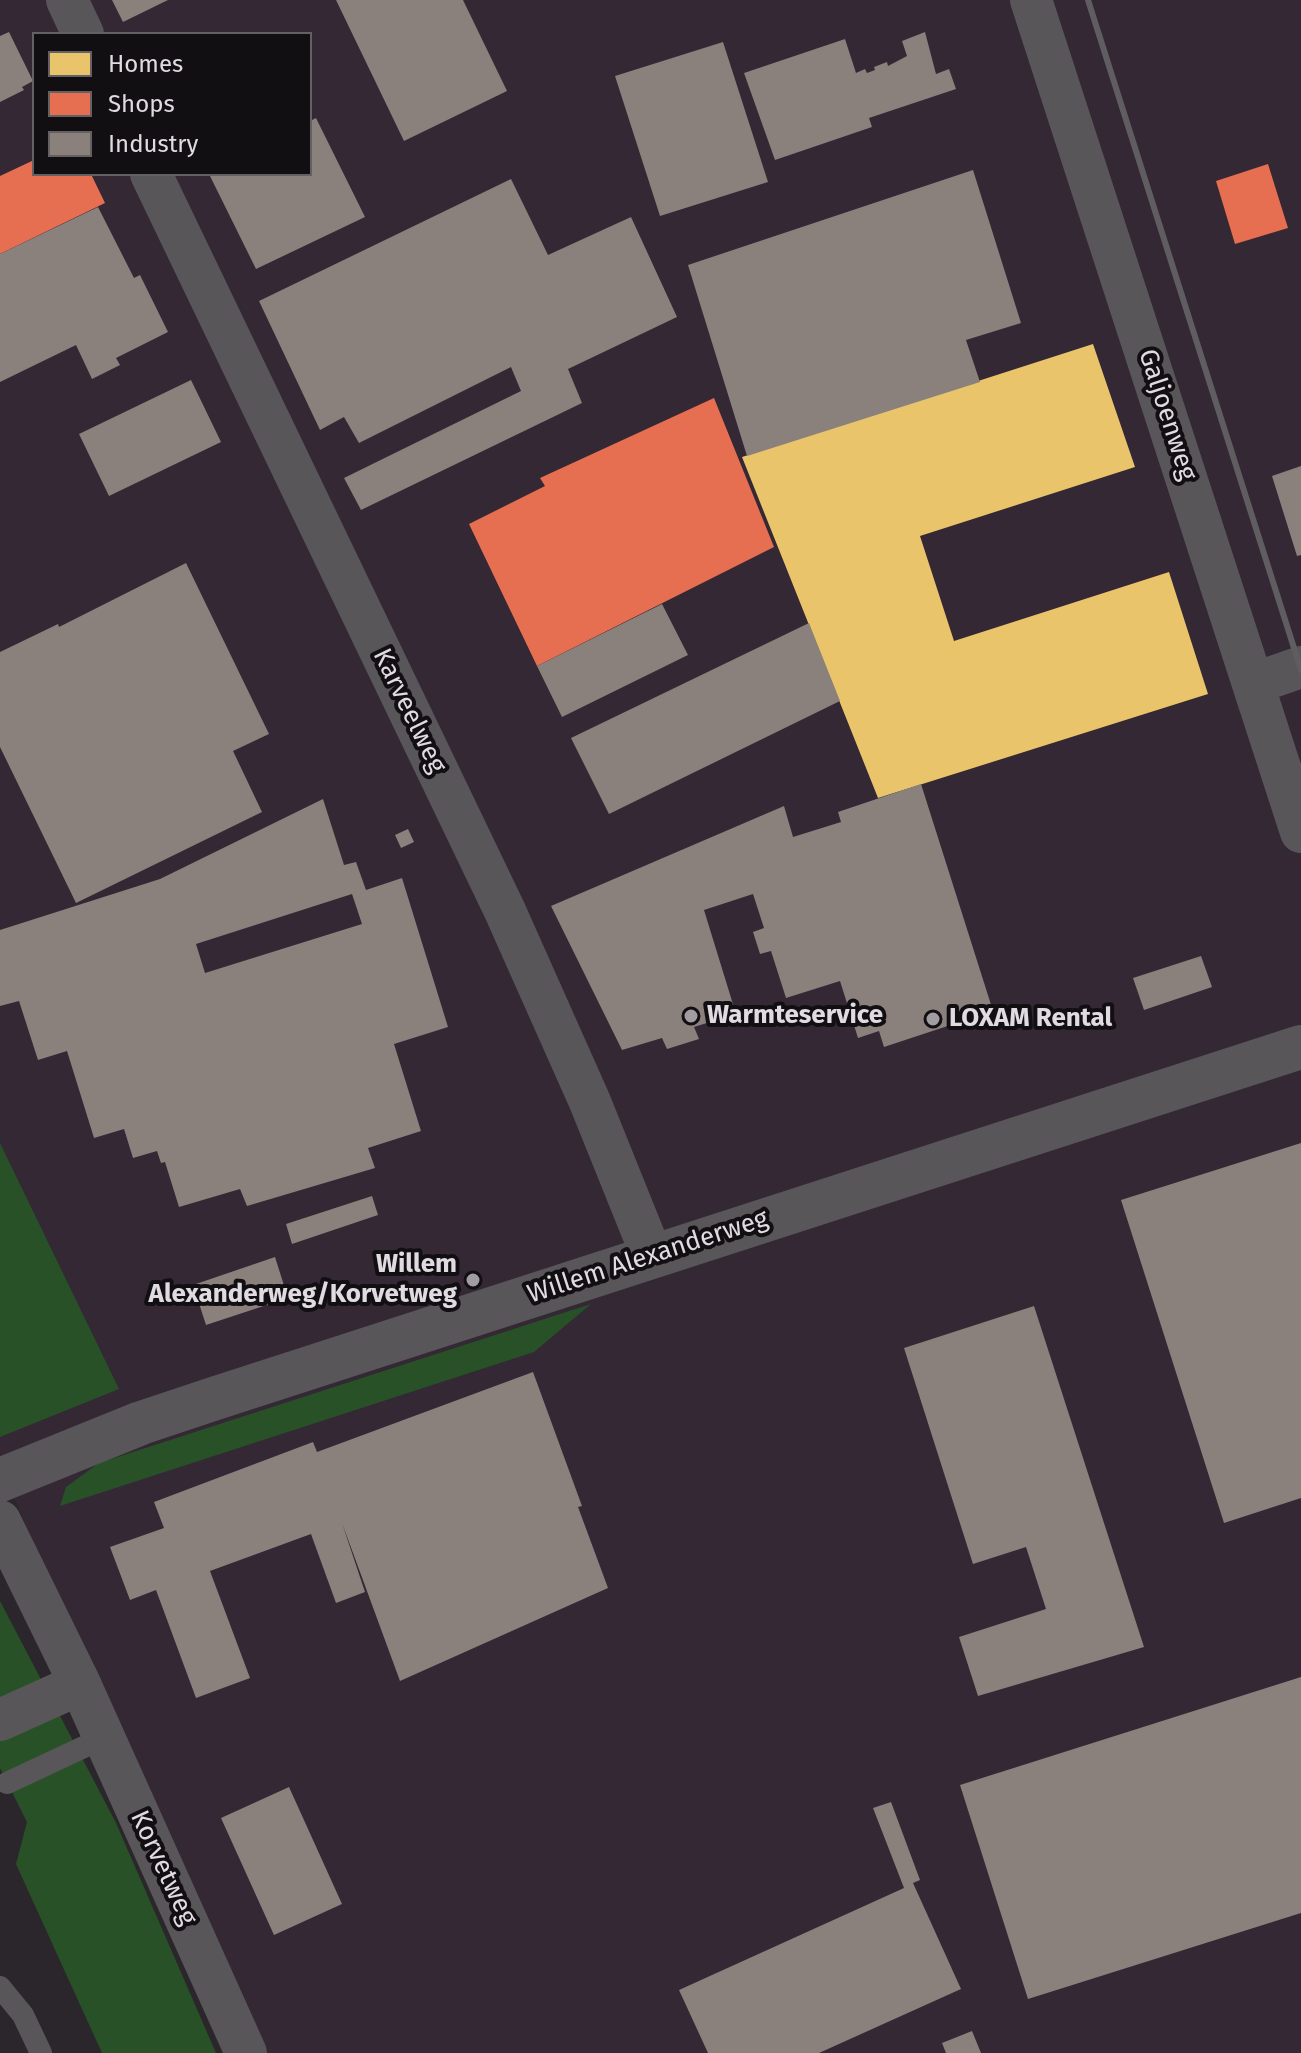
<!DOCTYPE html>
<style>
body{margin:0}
#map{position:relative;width:1301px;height:2053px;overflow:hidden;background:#2b262b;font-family:"Fira Sans",sans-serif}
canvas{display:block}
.legend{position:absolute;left:32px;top:32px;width:280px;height:144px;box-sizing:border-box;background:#120f13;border:2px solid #646165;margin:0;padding:10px 14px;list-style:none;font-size:24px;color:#e0dbe0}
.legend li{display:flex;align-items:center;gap:16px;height:40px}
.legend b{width:40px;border:2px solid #646165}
</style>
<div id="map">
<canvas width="1301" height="2053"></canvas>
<ul class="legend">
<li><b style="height:22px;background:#e9c46a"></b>Homes</li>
<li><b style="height:22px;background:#e76f51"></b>Shops</li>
<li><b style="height:22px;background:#8a817c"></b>Industry</li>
</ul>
</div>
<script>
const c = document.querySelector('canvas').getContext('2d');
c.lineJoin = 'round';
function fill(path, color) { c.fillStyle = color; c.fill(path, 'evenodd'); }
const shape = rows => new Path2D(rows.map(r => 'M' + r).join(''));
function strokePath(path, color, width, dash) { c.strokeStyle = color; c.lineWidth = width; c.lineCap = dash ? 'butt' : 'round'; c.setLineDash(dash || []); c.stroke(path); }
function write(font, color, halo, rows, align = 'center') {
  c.font = font + ' "Fira Sans",sans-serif'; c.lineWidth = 8; c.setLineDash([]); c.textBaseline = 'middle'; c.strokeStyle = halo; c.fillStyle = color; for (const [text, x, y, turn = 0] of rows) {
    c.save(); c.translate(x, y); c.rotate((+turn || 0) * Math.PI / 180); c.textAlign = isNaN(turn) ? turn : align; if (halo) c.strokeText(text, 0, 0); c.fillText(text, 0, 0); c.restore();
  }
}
fill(shape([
 [0,0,1301,0,1301,2053,250,2053,0,1465],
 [34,34,310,34,310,174,34,174]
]), '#332834');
fill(shape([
 [0,1143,119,1389,0,1437],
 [591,1304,534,1352,60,1506,66,1487,99,1463],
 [0,1601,116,1823,216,2053,102,2053,16,1864,27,1822,0,1768]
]), '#295128');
fill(shape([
 [1093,344,1135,467,920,536,954,641,1169,572,1208,694,878,798,742,457]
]), '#e9c46a');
fill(shape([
 [34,160,34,174,91,174,105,203,0,254,0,176],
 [1268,164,1288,228,1235,244,1216,181],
 [714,398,774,547,537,666,469,524,545,486,540,478]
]), '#e76f51');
fill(shape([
 [112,0,168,0,123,22],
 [336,0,463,0,507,91,404,141],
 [9,32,33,81,22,87,24,90,0,102,0,36],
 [925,32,936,74,949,69,956,89,869,118,872,127,775,160,744,73,845,39,856,73,865,69,867,73,875,70,874,67,887,62,888,66,907,56,902,41],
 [723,42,768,182,660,216,615,76],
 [316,118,365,217,256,269,209,174,310,174,310,121],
 [973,170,1021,323,966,340,980,382,747,456,688,265],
 [511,179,548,255,631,217,677,317,568,369,582,403,361,510,344,478,521,391,511,367,359,443,344,417,320,430,259,301],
 [98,207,134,278,140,275,168,332,116,358,120,365,92,379,76,345,0,382,0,254],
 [191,380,221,442,109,496,79,434],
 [1301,466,1301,555,1297,556,1272,476],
 [186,563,269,734,233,751,262,812,76,903,0,747,0,652,58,624,59,627],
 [662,604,688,655,562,717,537,666],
 [809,623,840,701,609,814,571,738],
 [921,784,993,1011,884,1047,879,1031,858,1038,840,981,786,998,771,951,760,954,753,932,764,928,753,894,704,910,736,1014,694,1027,699,1039,667,1049,662,1038,622,1050,551,906,784,806,793,837,841,822,838,812],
 [323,799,344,865,356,862,366,890,402,878,448,1027,394,1044,421,1131,368,1148,375,1168,247,1206,240,1189,179,1207,165,1162,161,1163,157,1151,133,1158,124,1129,94,1138,67,1051,38,1060,19,1001,0,1006,0,930,160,879],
 [352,894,362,924,205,973,196,944],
 [408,829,414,842,401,848,395,835],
 [1201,956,1212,987,1144,1010,1133,978],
 [1301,1143,1301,1498,1224,1523,1121,1200],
 [372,1196,378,1215,292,1244,286,1224],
 [275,1257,288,1298,206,1325,193,1285],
 [1034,1306,1144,1647,978,1696,959,1637,1046,1609,1026,1547,973,1564,904,1348],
 [533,1372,582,1506,578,1507,608,1588,400,1681,342,1523,365,1592,336,1603,311,1534,210,1571,250,1678,196,1698,156,1590,130,1600,110,1547,164,1528,154,1502,313,1442,317,1452],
 [1301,1677,1301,1913,1028,1999,960,1785],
 [289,1787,342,1904,274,1935,221,1818],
 [891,1802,920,1880,913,1883,961,1989,819,2053,708,2053,679,1990,904,1888,873,1808],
 [972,2031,981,2053,946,2053,942,2043]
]), '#8a817c');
strokePath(shape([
 [7,1783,103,1738],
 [0,1987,23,2015,41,2053]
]), '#585658', 22);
strokePath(shape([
 [67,0,83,34],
 [1031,0,1301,832],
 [151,174,505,911,590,1102,652,1256],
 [1255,683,1301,667],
 [0,1521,80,1684,246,2053],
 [0,1720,80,1684]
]), '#585658', 42);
strokePath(shape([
 [0,1480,141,1423,213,1399,1301,1047]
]), '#585658', 44);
strokePath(shape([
 [1088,0,1301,670]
]), '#605d60', 6);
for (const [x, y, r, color] of [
 [691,1016,8,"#a19ca1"],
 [933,1019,8,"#a19ca1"],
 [473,1280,8,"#a19ca1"]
]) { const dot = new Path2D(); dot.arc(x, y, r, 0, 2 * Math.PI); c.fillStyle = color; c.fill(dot); strokePath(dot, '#120f13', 3); }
write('26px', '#e0dbe0', '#120f13', [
 ["Galjoenweg",1167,415,72],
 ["Karveelweg",409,711,64],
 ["Willem Alexanderweg",648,1257,-18],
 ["Korvetweg",163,1868,65]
]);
write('bold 26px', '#e0dbe0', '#120f13', [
 ["Warmteservice",707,1016],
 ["LOXAM Rental",949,1019],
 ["Willem",457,1265,"right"],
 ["Alexanderweg/Korvetweg",457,1295,"right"]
], 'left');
</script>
